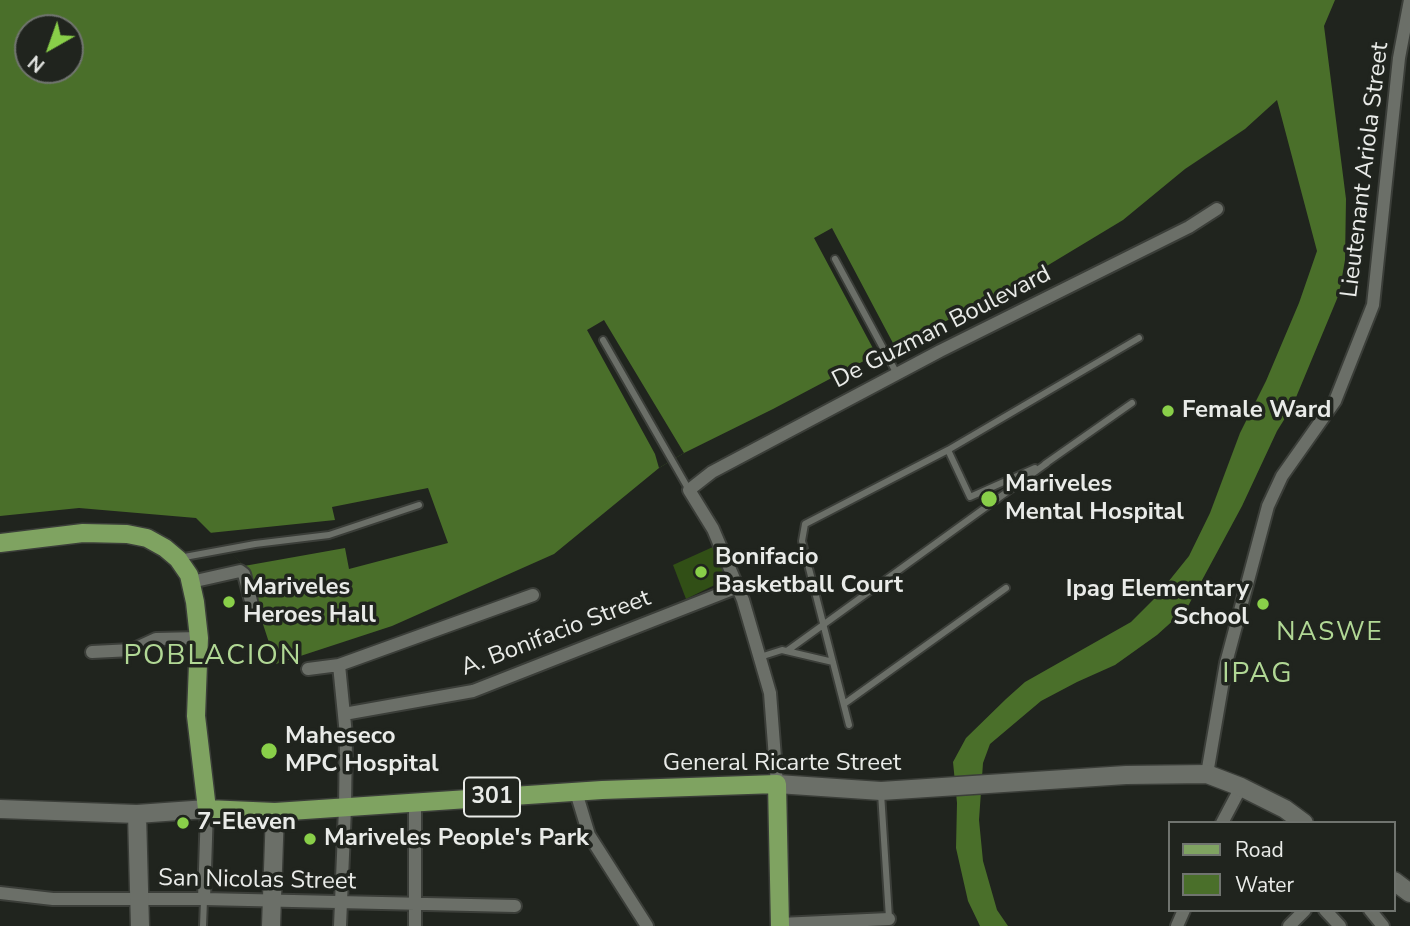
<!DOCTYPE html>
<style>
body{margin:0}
#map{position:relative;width:1410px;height:926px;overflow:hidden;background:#20241e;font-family:"Nunito Sans",sans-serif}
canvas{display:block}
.legend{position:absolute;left:1168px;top:821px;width:228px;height:91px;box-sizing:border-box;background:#20241e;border:2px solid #70746f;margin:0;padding:9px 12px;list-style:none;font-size:21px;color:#e9ebe8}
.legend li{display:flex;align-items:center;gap:14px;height:35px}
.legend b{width:35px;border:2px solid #70746f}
.north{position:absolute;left:14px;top:14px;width:70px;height:70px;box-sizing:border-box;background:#20241e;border:2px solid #70746f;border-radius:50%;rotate:220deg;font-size:19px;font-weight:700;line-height:28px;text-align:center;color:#e9ebe8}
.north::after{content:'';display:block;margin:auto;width:24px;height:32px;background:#89cf49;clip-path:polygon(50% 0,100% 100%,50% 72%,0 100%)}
</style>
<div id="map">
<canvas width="1410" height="926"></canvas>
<ul class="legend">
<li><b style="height:9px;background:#7fa361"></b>Road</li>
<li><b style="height:19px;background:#4a6f2a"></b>Water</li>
</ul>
<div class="north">N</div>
</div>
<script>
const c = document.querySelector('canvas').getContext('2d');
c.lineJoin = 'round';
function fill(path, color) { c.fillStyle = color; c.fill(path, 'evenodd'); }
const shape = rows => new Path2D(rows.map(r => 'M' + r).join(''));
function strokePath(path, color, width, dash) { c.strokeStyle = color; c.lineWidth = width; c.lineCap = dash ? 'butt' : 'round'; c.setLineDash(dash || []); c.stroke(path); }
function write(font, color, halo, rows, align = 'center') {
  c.font = font + ' "Nunito Sans",sans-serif'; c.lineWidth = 7; c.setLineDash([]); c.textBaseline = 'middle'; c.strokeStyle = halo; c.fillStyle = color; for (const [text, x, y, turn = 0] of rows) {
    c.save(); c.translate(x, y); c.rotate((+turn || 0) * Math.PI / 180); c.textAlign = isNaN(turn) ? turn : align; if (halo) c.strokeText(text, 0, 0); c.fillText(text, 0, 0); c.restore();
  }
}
fill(shape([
 [715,546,729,578,686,599,673,565]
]), '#314f16');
fill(shape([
 [0,0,1335,0,1324,26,1346,199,1345,260,1339,294,1292,407,1277,431,1242,506,1187,608,1157,635,1115,665,1077,682,1041,701,990,744,983,763,979,820,983,861,997,910,1008,926,980,926,968,901,956,848,957,803,953,762,966,738,1006,699,1025,682,1131,622,1156,597,1189,556,1210,513,1240,433,1266,381,1299,303,1317,251,1277,100,1245,129,1185,169,1123,220,987,302,894,345,773,409,684,453,659,468,554,554,392,626,276,664,244,566,196,518,79,508,0,516],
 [28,28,70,28,70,70,28,70]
]), '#4a6f2a');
fill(shape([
 [832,228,894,345,876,354,814,238],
 [604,320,684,453,659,468,655,454,587,330],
 [428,488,448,543,349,569,345,548,244,566,209,533,335,520,332,507]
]), '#20241e');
const lane = shape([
 [835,259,897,374],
 [603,340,689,490],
 [948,450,970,497,1035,468],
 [1045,464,1132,403],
 [179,558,255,544,329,535,419,505],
 [787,651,1047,463],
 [760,657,782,650,833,662],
 [844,704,1006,588],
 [849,725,802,541,805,524,948,450,1139,338],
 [881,793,889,918],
 [203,926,204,900]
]);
const street = shape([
 [191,582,240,571,244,574,252,605],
 [92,652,132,650,156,639,199,638],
 [339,665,346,735,345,808,340,926],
 [308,669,339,665,533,595],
 [344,714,473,691,738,587],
 [1207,774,1226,663,1268,506,1282,476,1335,401,1373,305,1399,58,1410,0],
 [777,784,770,693,743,600,713,529,689,490,712,472,940,351,1189,227,1217,209],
 [576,792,589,835,647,926],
 [1222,823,1241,787],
 [0,893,53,899,204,899,515,906],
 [204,899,207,809],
 [1325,910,1340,926],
 [1370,910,1383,926],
 [780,924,889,919],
 [415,926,415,803],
 [1177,926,1184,910],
 [1289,926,1305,910]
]);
const secondary = shape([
 [777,784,881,791,1126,775,1207,774,1241,787,1285,809,1304,823],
 [0,809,137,814,207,809],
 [137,814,140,926],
 [1394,881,1410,893],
 [271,926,275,812]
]);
const primary = shape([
 [0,543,83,533,127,534,147,538,165,548,178,559,189,575,195,602,199,638,196,716,207,809,275,812,602,790,777,784,780,926]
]);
strokePath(lane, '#3b3e39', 10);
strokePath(street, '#3b3e39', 16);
strokePath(secondary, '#3b3e39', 21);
strokePath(primary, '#3b3e39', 21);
strokePath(lane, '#6b6f68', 6);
strokePath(street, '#6b6f68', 12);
strokePath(secondary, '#6b6f68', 18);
strokePath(primary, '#7fa361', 18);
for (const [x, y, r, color] of [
 [1168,411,7,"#89cf49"],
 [989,499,9,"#89cf49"],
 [701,572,7,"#89cf49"],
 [229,602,7,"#89cf49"],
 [1263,604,7,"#89cf49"],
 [269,751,9,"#89cf49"],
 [183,823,7,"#89cf49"],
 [310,839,7,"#89cf49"]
]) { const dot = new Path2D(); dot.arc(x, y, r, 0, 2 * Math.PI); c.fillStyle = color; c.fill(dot); strokePath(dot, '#20241e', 2.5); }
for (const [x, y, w] of [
 [492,797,56]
]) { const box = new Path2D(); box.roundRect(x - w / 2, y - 19.5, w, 39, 5); c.fillStyle = '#20241e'; c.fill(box); strokePath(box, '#e9ebe8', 2); }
write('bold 23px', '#e9ebe8', null, [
 ["301",492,797]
]);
write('24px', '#e9ebe8', '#20241e', [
 ["Lieutenant Ariola Street",1366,170,-83],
 ["De Guzman Boulevard",942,328,-27],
 ["A. Bonifacio Street",556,634,-21],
 ["General Ricarte Street",782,764],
 ["San Nicolas Street",257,881,1]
]);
write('bold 24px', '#e9ebe8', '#20241e', [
 ["Female Ward",1182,411],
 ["Mariveles",1005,485],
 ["Mental Hospital",1005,513],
 ["Bonifacio",715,558],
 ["Basketball Court",715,586],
 ["Mariveles",243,588],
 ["Heroes Hall",243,616],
 ["Ipag Elementary",1249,590,"right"],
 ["School",1249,618,"right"],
 ["Maheseco",285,737],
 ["MPC Hospital",285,765],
 ["7-Eleven",197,823],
 ["Mariveles People's Park",324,839]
], 'left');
c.letterSpacing = '2px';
write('26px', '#b1d895', '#20241e', [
 ["NASWE",1330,634]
]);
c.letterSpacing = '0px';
c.letterSpacing = '2px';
write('28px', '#b1d895', '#20241e', [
 ["POBLACION",213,657],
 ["IPAG",1258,675]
]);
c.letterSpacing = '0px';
</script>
